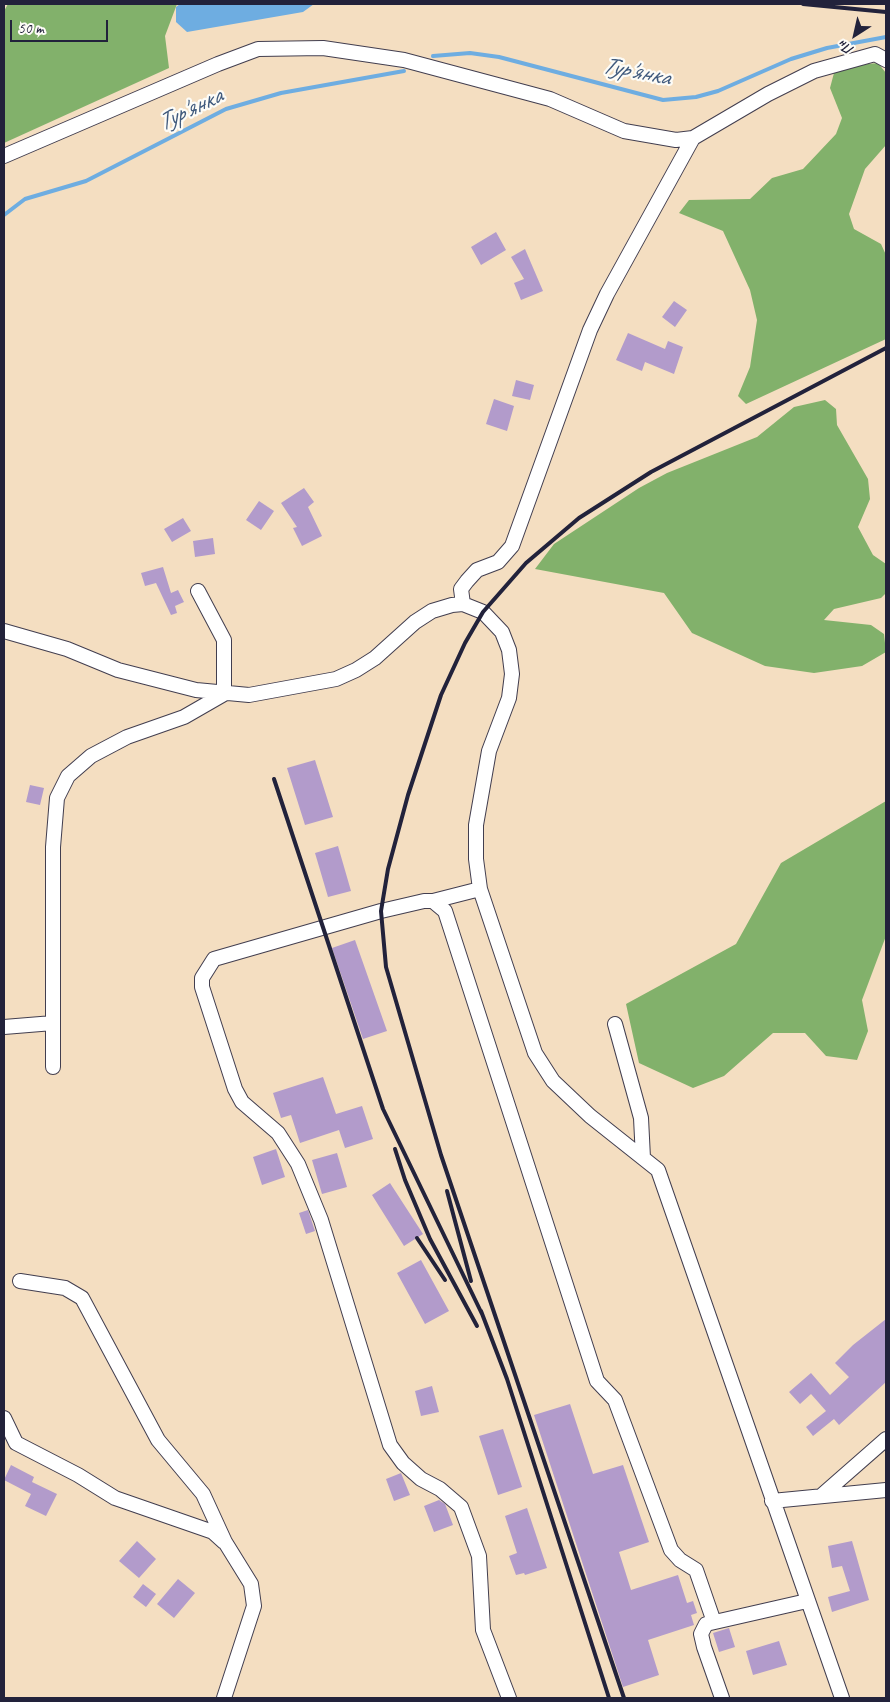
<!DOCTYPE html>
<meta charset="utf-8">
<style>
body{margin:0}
#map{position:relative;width:890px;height:1702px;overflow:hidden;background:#f4dec1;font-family:Caveat,sans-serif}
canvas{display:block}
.frame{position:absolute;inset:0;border:5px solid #22223b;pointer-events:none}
.north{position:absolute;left:830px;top:10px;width:50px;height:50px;-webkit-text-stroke:4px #fdfcf7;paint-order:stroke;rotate:215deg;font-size:14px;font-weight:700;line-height:20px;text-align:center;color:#22223b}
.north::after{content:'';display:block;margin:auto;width:18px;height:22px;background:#22223b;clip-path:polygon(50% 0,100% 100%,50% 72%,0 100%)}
.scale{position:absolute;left:10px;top:20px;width:98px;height:22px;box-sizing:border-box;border:2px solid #22223b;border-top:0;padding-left:6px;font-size:15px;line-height:18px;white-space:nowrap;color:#22223b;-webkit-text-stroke:4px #fdfcf7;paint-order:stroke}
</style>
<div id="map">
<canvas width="890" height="1702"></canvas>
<div class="frame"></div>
<div class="north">Пн</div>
<div class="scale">50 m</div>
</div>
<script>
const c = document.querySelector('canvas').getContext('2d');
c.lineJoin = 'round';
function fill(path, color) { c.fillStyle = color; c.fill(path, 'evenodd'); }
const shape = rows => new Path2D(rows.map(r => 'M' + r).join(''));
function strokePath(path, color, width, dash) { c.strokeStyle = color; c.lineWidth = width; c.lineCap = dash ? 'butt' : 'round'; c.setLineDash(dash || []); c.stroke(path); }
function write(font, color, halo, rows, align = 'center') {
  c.font = font + ' Caveat,sans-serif'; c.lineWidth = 4.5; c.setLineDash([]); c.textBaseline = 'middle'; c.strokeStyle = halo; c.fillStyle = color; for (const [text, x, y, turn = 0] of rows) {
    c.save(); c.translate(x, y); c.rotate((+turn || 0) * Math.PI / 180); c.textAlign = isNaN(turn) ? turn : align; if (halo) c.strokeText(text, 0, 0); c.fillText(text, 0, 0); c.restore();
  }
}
fill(shape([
 [8,4,177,4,165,36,169,68,4,143,4,11],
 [878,63,886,73,886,145,865,169,849,214,854,229,881,244,886,255,886,339,746,404,738,396,750,367,757,320,750,290,723,231,679,213,689,200,750,199,772,178,803,169,836,134,842,118,830,88,834,73,848,66],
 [825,400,836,409,837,425,868,479,870,499,858,527,873,555,886,564,886,593,881,598,834,609,824,620,871,625,884,634,886,652,862,666,814,673,765,666,692,633,664,593,535,569,554,544,639,488,667,473,757,437,794,407],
 [886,801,886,936,862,1000,868,1031,857,1060,826,1056,805,1033,773,1033,724,1076,693,1088,639,1063,626,1004,736,944,781,863]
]), '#82b16b');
fill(shape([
 [180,4,314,4,303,12,187,32,176,22,176,7]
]), '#6eade1');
strokePath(shape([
 [433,56,470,53,499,57,663,100,696,97,718,91,791,59,827,48,886,37],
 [4,215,25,199,86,181,226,109,281,93,404,71]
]), '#6eade1', 4);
fill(shape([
 [496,232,506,250,481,265,471,247],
 [525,249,543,291,521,300,514,283,524,279,511,257],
 [674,301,687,310,675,327,662,317],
 [628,333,665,349,668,341,683,347,674,374,645,362,642,371,616,360],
 [516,380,534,385,530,400,512,396],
 [494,399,514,406,507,431,486,424],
 [304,488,314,502,308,507,322,536,302,546,293,528,297,527,281,503],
 [259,501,274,511,261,530,246,520],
 [183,518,191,531,172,542,164,529],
 [213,538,215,554,195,557,193,541],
 [163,567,171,593,178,590,184,602,175,606,177,613,171,615,156,583,145,586,141,573],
 [315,760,333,817,305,825,287,768],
 [30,785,44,788,40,805,26,802],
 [338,846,351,891,328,897,315,853],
 [355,940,387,1031,363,1039,332,948],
 [323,1077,336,1114,362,1106,373,1139,345,1148,339,1130,300,1143,291,1115,281,1118,273,1093],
 [276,1149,285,1177,262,1185,253,1157],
 [337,1153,347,1187,322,1194,312,1160],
 [390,1183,423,1234,404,1246,372,1195],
 [308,1210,315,1231,306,1234,299,1213],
 [421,1260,449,1311,425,1324,397,1273],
 [886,1319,886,1382,839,1425,834,1419,813,1436,806,1427,826,1411,811,1394,800,1404,789,1392,811,1373,830,1395,849,1377,835,1363,853,1345],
 [432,1386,439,1412,421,1416,415,1391],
 [570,1404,593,1474,623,1465,649,1542,619,1552,631,1590,678,1575,687,1603,693,1601,697,1613,691,1615,694,1625,648,1640,659,1675,623,1687,534,1415],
 [503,1429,522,1487,498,1495,479,1436],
 [11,1465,34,1477,32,1482,57,1494,46,1516,25,1506,31,1494,4,1480],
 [401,1473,410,1495,394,1501,386,1479],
 [439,1500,445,1504,453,1525,434,1532,424,1506],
 [527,1508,547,1568,525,1575,524,1573,516,1575,509,1556,517,1553,505,1516],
 [137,1541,156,1559,139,1578,119,1561],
 [852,1541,869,1600,832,1612,828,1597,850,1591,842,1566,832,1568,828,1546],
 [178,1579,195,1593,174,1618,157,1604],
 [143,1584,156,1594,146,1607,133,1597],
 [729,1628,735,1647,719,1652,713,1633],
 [779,1641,787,1665,753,1675,746,1651]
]), '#b29bcb');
const minor = shape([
 [4,156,218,64,258,49,323,48,404,60,550,99,624,131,676,140,693,138,768,94,814,71,875,54,886,60],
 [463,604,461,589,467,581,477,570,498,562,512,546,590,330,607,294,693,138],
 [4,631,67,649,118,670,196,690,249,695,336,679,356,670,375,658,415,622,432,611,452,605,463,604,483,612,502,632,509,650,512,674,509,698,489,751,476,825,476,859,480,889,535,1053,553,1081,590,1116,658,1170,842,1698],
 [433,901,480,889],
 [615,1024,641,1118,643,1158],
 [4,1027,53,1023],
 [53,1067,53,847,57,798,68,776,91,756,127,737,184,717,224,694,224,640,198,591],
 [20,1281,65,1288,82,1298,158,1440,203,1494,225,1542,251,1584,254,1606,224,1698],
 [4,1418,16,1443,78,1475,115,1498,213,1532,224,1542],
 [821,1496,886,1439],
 [772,1501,886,1490],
 [509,1698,483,1630,479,1556,461,1507,440,1489,421,1479,403,1463,390,1445,321,1220,298,1164,278,1133,242,1102,235,1089,202,987,202,978,214,959,381,911,424,901,433,901,445,911,597,1381,615,1400,671,1550,680,1560,696,1570,714,1622],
 [722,1698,704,1647,701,1634,706,1624,807,1601]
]);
strokePath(minor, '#423e4f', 16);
strokePath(minor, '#fff', 14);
strokePath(shape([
 [803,4,886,12],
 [274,779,383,1109,483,1316],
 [395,1149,405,1180,430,1239,477,1326],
 [447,1191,471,1281],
 [417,1238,445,1280],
 [481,1311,507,1379,609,1698],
 [624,1698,441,1155,386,967,381,911,388,869,408,795,441,695,465,643,483,612,526,563,579,518,651,472,886,348]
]), '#22223b', 4);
write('italic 25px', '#405a7d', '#fdfcf7', [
 ["Тур'янка",636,72,11],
 ["Тур'янка",190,110,-26]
]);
</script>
